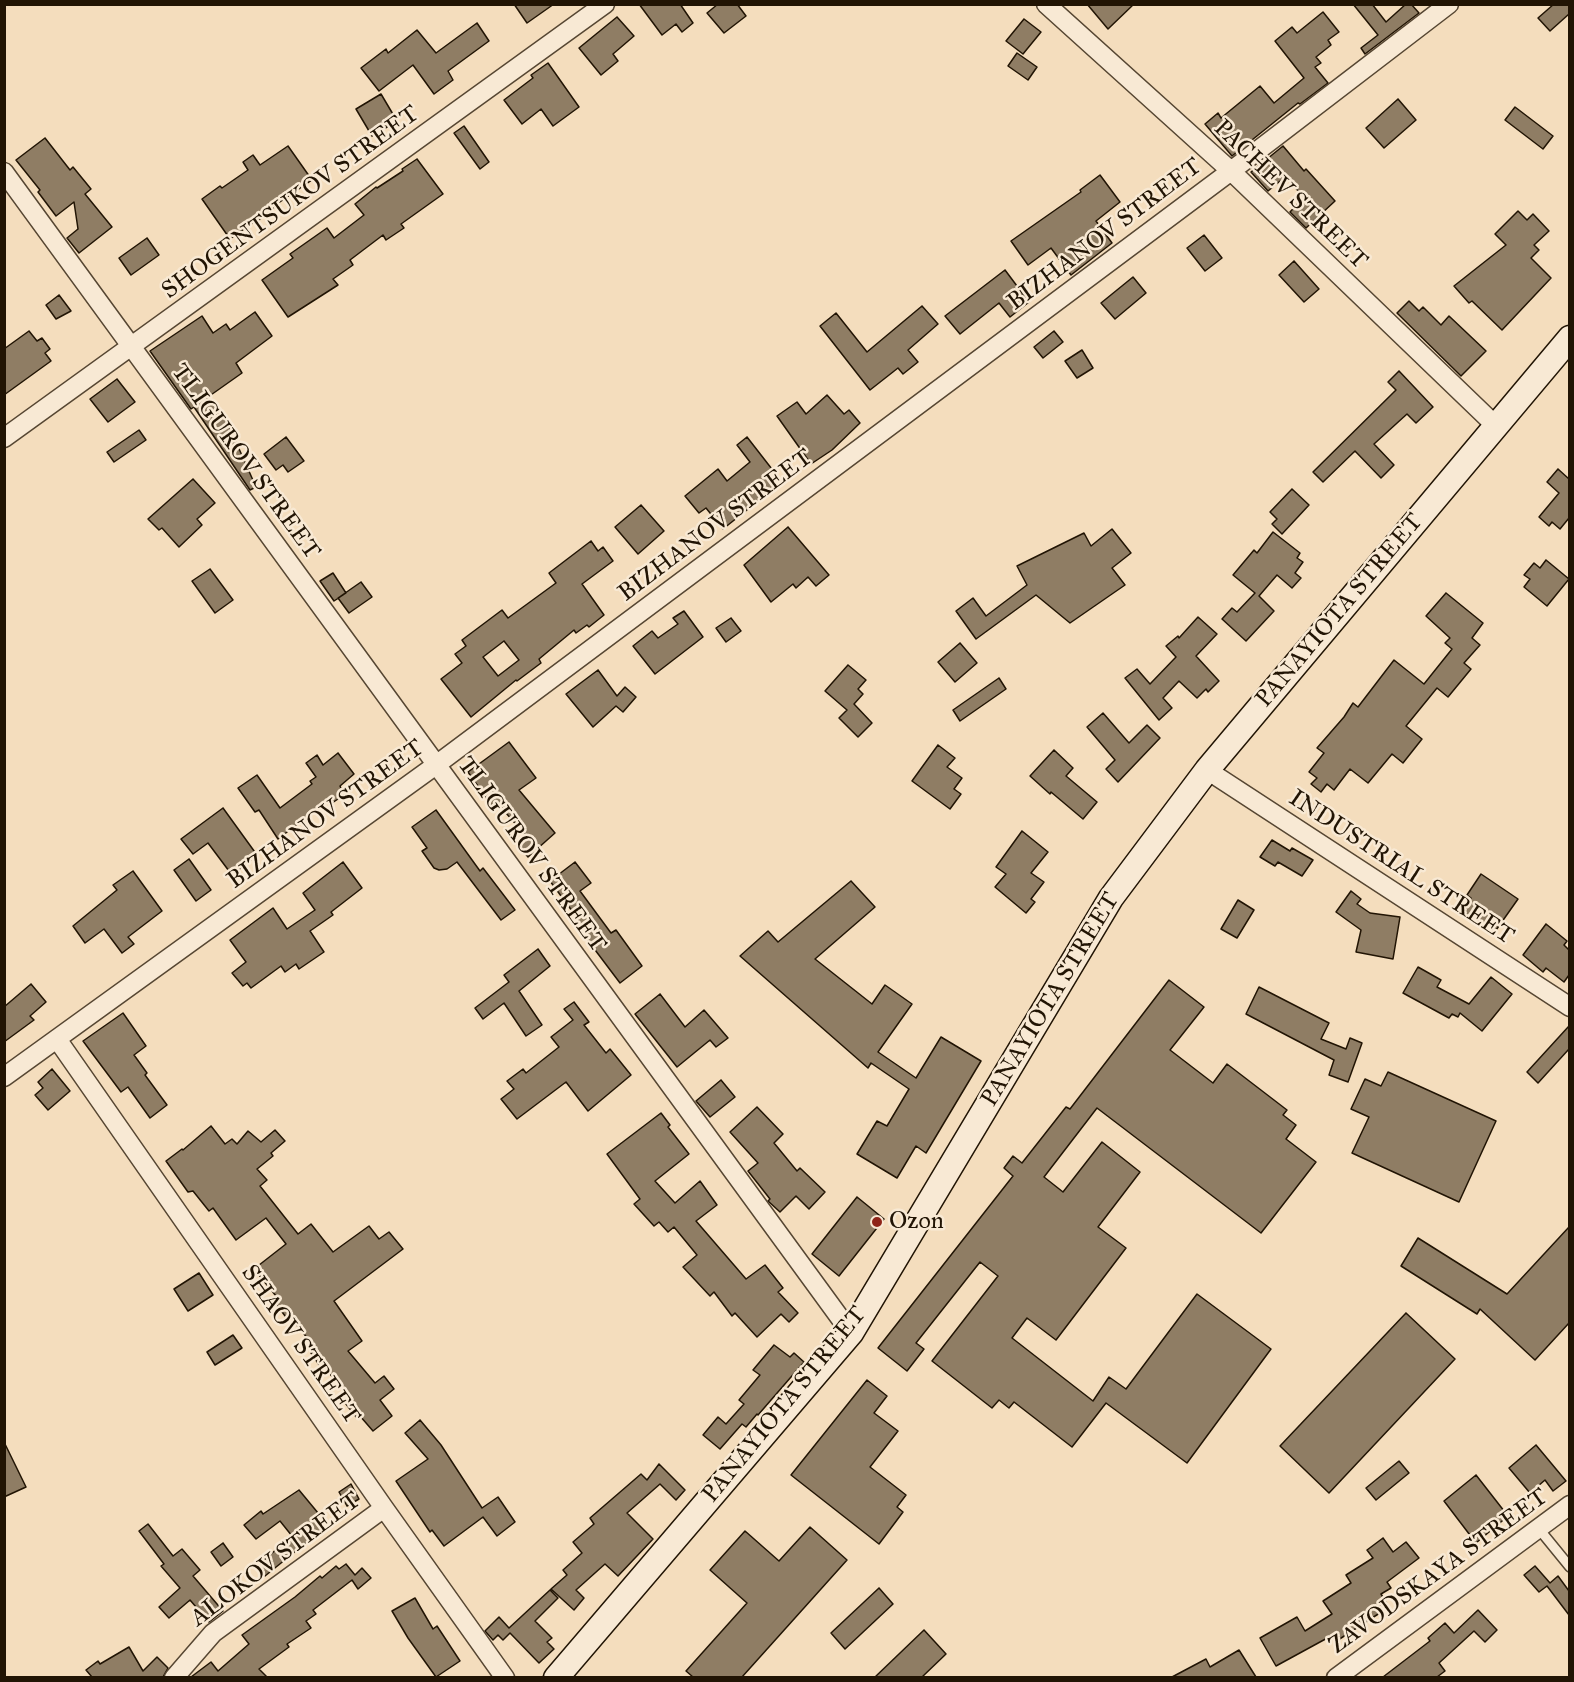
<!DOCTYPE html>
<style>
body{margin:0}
#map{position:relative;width:1574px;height:1682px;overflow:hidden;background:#f4ddbd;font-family:"IM FELL Great Primer",serif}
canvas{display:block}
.frame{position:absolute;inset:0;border:6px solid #211404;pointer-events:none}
</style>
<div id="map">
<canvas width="1574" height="1682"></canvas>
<div class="frame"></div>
</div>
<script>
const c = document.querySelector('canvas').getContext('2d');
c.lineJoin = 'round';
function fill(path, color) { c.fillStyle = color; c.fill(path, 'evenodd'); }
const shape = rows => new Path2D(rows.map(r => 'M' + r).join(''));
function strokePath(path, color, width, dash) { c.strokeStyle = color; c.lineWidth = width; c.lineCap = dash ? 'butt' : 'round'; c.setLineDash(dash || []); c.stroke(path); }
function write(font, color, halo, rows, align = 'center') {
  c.font = font + ' "IM FELL Great Primer",serif'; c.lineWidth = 5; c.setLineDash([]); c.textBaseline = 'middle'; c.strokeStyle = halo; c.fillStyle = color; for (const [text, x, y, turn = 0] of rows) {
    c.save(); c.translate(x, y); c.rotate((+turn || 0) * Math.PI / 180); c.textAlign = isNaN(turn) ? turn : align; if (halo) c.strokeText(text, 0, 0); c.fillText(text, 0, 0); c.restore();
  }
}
const building = shape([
 [514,4,554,4,527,23,514,4],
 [639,4,680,4,693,23,682,32,676,24,662,35,639,4],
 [718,4,737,4,746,16,724,33,707,13,718,4],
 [1087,4,1134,4,1108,29,1087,4],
 [1353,4,1372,4,1386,22,1406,4,1411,4,1419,13,1365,54,1361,48,1378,35,1353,4],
 [1554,4,1569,4,1569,14,1550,31,1538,18,1554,4],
 [1323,12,1339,32,1328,40,1331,45,1316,57,1321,63,1315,67,1328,83,1300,104,1298,103,1232,156,1205,124,1218,113,1221,118,1260,86,1274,103,1304,78,1275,41,1292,27,1297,33,1323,12],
 [617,17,634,36,613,54,618,61,601,75,579,48,617,17],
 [1024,19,1041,32,1023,54,1006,41,1024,19],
 [477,23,489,41,448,71,453,80,434,94,413,65,379,91,361,68,386,49,388,53,417,30,436,53,477,23],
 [1017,53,1037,67,1028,80,1008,66,1017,53],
 [548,63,579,107,553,126,541,109,522,124,504,100,533,78,531,75,548,63],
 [381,94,397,121,372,136,356,109,381,94],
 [1398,99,1416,120,1384,148,1366,128,1398,99],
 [1515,107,1553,136,1543,149,1505,120,1515,107],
 [464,126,489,162,480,169,454,133,464,126],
 [45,138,70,170,73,167,91,189,85,194,112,227,79,253,67,238,78,229,74,202,56,216,38,192,40,190,16,160,45,138],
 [288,146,312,180,274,206,275,207,258,221,257,220,230,239,202,199,220,186,222,188,248,170,243,162,253,155,260,165,288,146],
 [1283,146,1304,171,1306,169,1335,201,1306,228,1290,212,1304,197,1285,177,1268,191,1251,172,1283,146],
 [417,159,443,194,401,224,404,228,386,240,383,235,350,260,353,265,333,279,338,285,288,317,262,280,293,258,290,254,327,228,334,238,364,215,355,204,376,187,377,188,403,171,402,169,417,159],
 [1100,175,1120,202,1096,221,1112,243,1071,275,1051,248,1028,265,1011,241,1081,192,1080,190,1100,175],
 [1518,211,1527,220,1533,214,1549,231,1534,245,1539,250,1531,258,1551,278,1502,330,1472,301,1469,303,1454,286,1506,245,1495,234,1518,211],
 [1204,235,1222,258,1205,271,1187,248,1204,235],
 [147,238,159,255,131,275,119,258,147,238],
 [1294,261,1319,289,1304,302,1279,275,1294,261],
 [1005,270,1029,302,1010,317,999,303,960,334,945,316,1005,270],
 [1133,277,1146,293,1115,319,1101,303,1133,277],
 [59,295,71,311,56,319,46,305,59,295],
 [1409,301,1419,311,1423,307,1441,325,1449,316,1486,351,1461,376,1397,313,1409,301],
 [922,306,938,324,908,350,918,362,903,374,898,368,870,390,820,326,836,313,867,352,922,306],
 [255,312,272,336,236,363,242,373,208,397,228,424,256,487,250,490,194,407,191,409,150,351,202,316,213,333,226,324,230,330,255,312],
 [29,331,37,341,42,338,50,349,45,353,51,361,4,395,4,349,29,331],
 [1054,331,1063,342,1043,358,1034,347,1054,331],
 [1082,350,1093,368,1077,378,1065,361,1082,350],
 [1399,371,1433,407,1416,423,1407,414,1374,444,1394,465,1381,478,1355,451,1323,482,1313,472,1396,390,1388,382,1399,371],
 [117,379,135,402,108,422,90,399,117,379],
 [827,395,844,414,849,410,860,423,832,450,811,464,777,416,797,402,806,414,827,395],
 [139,430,146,440,114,462,107,452,139,430],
 [286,437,304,461,288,472,283,465,276,470,264,454,286,437],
 [747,437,782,482,723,529,706,508,699,513,685,496,718,469,727,481,750,462,737,445,747,437],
 [1558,469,1569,479,1569,518,1560,529,1552,522,1549,526,1539,517,1559,493,1547,482,1558,469],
 [193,479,215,503,197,519,202,525,179,547,162,528,159,530,148,519,193,479],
 [1292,489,1309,505,1282,534,1272,524,1277,519,1270,512,1292,489],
 [641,505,664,531,638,554,615,527,641,505],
 [788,527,829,575,816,586,808,577,796,588,793,584,771,602,744,565,788,527],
 [1112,529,1131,553,1112,568,1125,585,1070,623,1036,595,976,639,956,611,973,598,986,616,1027,585,1017,566,1084,533,1091,546,1112,529],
 [1273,532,1300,553,1297,558,1303,562,1295,573,1301,578,1292,588,1277,575,1259,596,1274,611,1246,641,1222,619,1232,608,1237,612,1255,593,1233,575,1254,550,1257,553,1273,532],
 [591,541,598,551,603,547,613,561,582,584,604,615,589,627,587,625,576,633,574,630,539,659,541,663,517,681,516,680,471,717,441,679,462,663,455,654,466,646,462,640,502,610,508,618,556,583,549,573,591,541],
 [504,641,519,660,498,676,483,657,504,641],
 [1546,560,1569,579,1547,606,1524,587,1530,579,1524,575,1534,563,1540,568,1546,560],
 [210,569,233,600,215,613,192,581,210,569],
 [333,573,346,593,334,601,320,581,333,573],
 [361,582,372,597,349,613,338,598,361,582],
 [1446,593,1483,623,1472,638,1480,645,1464,663,1471,669,1448,697,1437,688,1406,726,1422,739,1403,763,1392,754,1368,783,1350,769,1334,790,1327,784,1321,792,1311,784,1317,778,1309,772,1324,753,1317,748,1344,717,1353,703,1358,707,1394,660,1424,684,1452,649,1445,643,1450,638,1426,616,1446,593],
 [684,611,703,637,655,674,633,646,652,631,658,638,678,624,673,618,684,611],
 [1198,617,1217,634,1196,656,1219,681,1208,692,1206,689,1197,698,1179,681,1163,698,1172,708,1159,720,1125,678,1137,669,1150,684,1176,657,1166,646,1178,636,1179,638,1198,617],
 [731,618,741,631,726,642,716,628,731,618],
 [960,643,977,663,955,682,938,662,960,643],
 [848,665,866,680,858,689,863,694,854,704,872,723,858,737,839,718,847,710,825,691,848,665],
 [598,670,617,696,625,687,636,697,623,712,616,706,593,727,566,694,598,670],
 [999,678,1006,689,960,721,953,710,999,678],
 [1103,713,1129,743,1147,725,1160,738,1118,782,1106,769,1115,760,1087,727,1103,713],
 [509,742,536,778,519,790,555,833,528,857,518,845,527,837,499,805,494,809,468,772,509,742],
 [938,745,955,758,947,767,962,778,954,789,961,794,950,809,912,781,938,745],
 [1054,750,1073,768,1066,776,1097,802,1083,819,1051,792,1050,794,1030,776,1054,750],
 [338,753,354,774,340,786,344,795,332,803,330,799,278,839,259,810,255,812,238,788,257,775,280,808,312,784,310,781,316,777,306,763,317,755,323,765,338,753],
 [223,808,257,855,232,875,208,843,193,854,181,839,223,808],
 [436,810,480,871,483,868,515,910,501,920,457,862,447,869,439,870,434,868,422,851,427,848,412,827,436,810],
 [1022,831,1048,852,1031,873,1044,882,1031,899,1035,902,1026,913,995,887,1006,874,996,867,1022,831],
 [1272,840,1290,851,1292,848,1313,860,1302,876,1278,862,1275,866,1260,857,1272,840],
 [189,859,211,890,196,901,174,870,189,859],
 [343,862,362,888,331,912,333,915,310,931,324,952,299,969,296,964,285,972,281,966,251,988,247,983,243,986,232,973,246,962,230,940,273,908,287,929,315,910,303,893,343,862],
 [575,862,591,883,580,891,611,933,616,930,642,966,620,983,574,922,578,919,550,881,575,862],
 [133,871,162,911,128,937,134,944,122,953,104,929,85,943,73,926,117,890,113,885,133,871],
 [1481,874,1518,899,1494,933,1462,911,1471,898,1467,895,1481,874],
 [851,881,875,907,815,959,872,1004,885,985,912,1004,878,1052,916,1078,941,1037,981,1061,926,1153,916,1146,897,1178,857,1154,877,1121,887,1126,909,1089,871,1063,868,1068,740,956,768,931,778,942,851,881],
 [1351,891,1361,899,1357,904,1370,913,1400,917,1393,959,1356,952,1361,930,1336,912,1351,891],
 [1238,900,1254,910,1237,938,1221,929,1238,900],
 [1546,924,1567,941,1564,945,1569,950,1569,975,1564,982,1546,968,1543,972,1523,955,1546,924],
 [538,949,550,966,519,991,542,1025,526,1036,504,1003,483,1019,475,1008,509,982,504,975,538,949],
 [1418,967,1441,980,1437,987,1469,1004,1491,977,1512,994,1482,1031,1460,1013,1458,1017,1452,1014,1449,1018,1403,993,1418,967],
 [1169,980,1204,1007,1170,1050,1213,1083,1227,1064,1287,1110,1283,1115,1296,1125,1286,1139,1316,1162,1261,1233,1097,1108,1044,1177,1063,1192,1102,1142,1140,1172,1098,1227,1126,1248,1056,1340,1027,1318,1012,1338,1093,1401,1109,1377,1126,1389,1197,1294,1271,1349,1187,1463,1106,1403,1072,1447,1014,1402,1009,1408,999,1400,992,1408,932,1361,998,1276,980,1262,916,1343,924,1349,907,1371,878,1348,1013,1176,1004,1168,1013,1156,1022,1163,1066,1107,1070,1109,1169,980],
 [31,984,46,1002,30,1016,34,1020,4,1042,4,1007,31,984],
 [1259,987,1329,1023,1321,1039,1346,1049,1350,1038,1362,1043,1348,1082,1329,1075,1334,1060,1246,1014,1259,987],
 [660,994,685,1027,704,1010,728,1038,716,1047,710,1040,677,1067,635,1014,660,994],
 [574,1002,589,1022,584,1025,606,1053,610,1049,631,1075,588,1111,566,1082,517,1119,501,1099,514,1089,507,1081,523,1069,526,1073,559,1047,551,1037,573,1020,564,1009,574,1002],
 [123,1013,146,1046,134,1055,147,1073,145,1075,167,1105,150,1118,128,1087,121,1092,83,1041,123,1013],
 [1569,1026,1569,1049,1538,1083,1527,1072,1569,1026],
 [52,1069,70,1091,48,1110,35,1095,43,1088,38,1082,52,1069],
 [1388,1072,1496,1121,1459,1202,1352,1153,1369,1117,1351,1109,1365,1079,1381,1086,1388,1072],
 [721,1080,735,1097,710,1117,696,1101,721,1080],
 [757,1107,783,1134,774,1143,797,1171,800,1168,825,1192,809,1209,796,1196,780,1212,768,1201,770,1199,748,1171,758,1163,730,1132,757,1107],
 [661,1113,670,1125,668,1127,689,1154,655,1181,675,1203,700,1181,717,1205,696,1221,746,1279,765,1265,783,1288,778,1292,798,1313,789,1322,781,1314,757,1337,735,1313,732,1316,714,1292,710,1296,683,1267,697,1255,674,1227,668,1232,659,1222,654,1226,634,1204,640,1199,607,1154,661,1113],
 [211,1126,225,1144,232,1139,237,1144,248,1131,261,1142,275,1130,285,1141,271,1153,273,1156,257,1169,267,1180,260,1186,298,1234,311,1224,333,1252,369,1226,379,1239,389,1232,403,1249,334,1301,362,1341,348,1351,375,1383,384,1376,394,1389,380,1400,392,1416,373,1431,360,1416,357,1418,346,1404,352,1400,324,1367,322,1369,311,1353,316,1349,292,1319,289,1321,272,1299,276,1296,254,1269,286,1244,266,1218,236,1240,213,1208,209,1211,193,1191,188,1192,166,1161,182,1149,183,1150,211,1126],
 [857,1197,884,1219,839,1276,812,1254,857,1197],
 [1569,1227,1569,1323,1535,1360,1480,1309,1477,1314,1401,1266,1418,1238,1507,1294,1569,1227],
 [199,1273,213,1295,188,1311,174,1289,199,1273],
 [1406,1313,1455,1359,1329,1493,1280,1446,1406,1313],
 [233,1335,242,1348,215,1365,207,1352,233,1335],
 [774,1345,790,1357,794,1353,804,1362,758,1415,757,1414,746,1427,742,1424,720,1449,703,1435,718,1417,726,1424,744,1404,739,1400,760,1375,753,1370,774,1345],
 [867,1380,887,1396,874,1413,898,1431,870,1467,906,1495,897,1507,903,1512,879,1544,791,1475,867,1380],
 [420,1420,441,1445,482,1508,498,1497,515,1522,497,1536,483,1517,444,1546,432,1530,430,1532,396,1481,428,1459,405,1433,420,1420],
 [4,1442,26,1487,4,1497,4,1442],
 [1536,1445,1566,1481,1553,1491,1545,1480,1530,1493,1509,1468,1536,1445],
 [1399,1461,1409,1473,1376,1500,1366,1488,1399,1461],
 [659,1464,685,1490,676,1500,660,1484,627,1513,653,1539,618,1576,605,1564,576,1590,584,1598,574,1610,551,1589,567,1575,563,1570,582,1553,573,1542,594,1524,590,1518,641,1474,647,1480,659,1464],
 [1476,1475,1508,1516,1476,1543,1444,1501,1476,1475],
 [351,1484,359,1499,347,1506,339,1492,351,1484],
 [299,1490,328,1525,265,1576,257,1566,292,1536,280,1521,256,1539,244,1525,261,1511,263,1514,299,1490],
 [148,1524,173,1556,182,1549,200,1570,193,1576,223,1611,209,1622,190,1600,169,1618,159,1607,180,1588,161,1566,164,1564,139,1531,148,1524],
 [810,1527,847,1560,742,1677,693,1677,686,1671,747,1603,710,1570,745,1531,779,1561,810,1527],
 [1383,1538,1393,1552,1406,1542,1419,1558,1387,1582,1391,1588,1381,1594,1389,1607,1335,1642,1331,1636,1276,1666,1260,1638,1297,1617,1305,1631,1332,1614,1323,1601,1351,1583,1346,1575,1373,1558,1367,1550,1383,1538],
 [223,1543,233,1557,221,1566,211,1552,223,1543],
 [346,1564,355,1575,362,1568,371,1578,358,1589,352,1580,313,1610,316,1614,306,1621,311,1628,287,1644,289,1647,259,1669,267,1677,191,1677,211,1662,218,1671,249,1644,242,1635,295,1597,320,1576,322,1578,336,1566,339,1569,346,1564],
 [1535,1566,1550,1583,1558,1576,1569,1591,1569,1615,1547,1586,1539,1592,1524,1575,1535,1566],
 [879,1588,893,1604,845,1649,831,1633,879,1588],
 [550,1590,558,1598,535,1621,552,1638,547,1642,554,1649,539,1663,510,1633,503,1640,498,1635,493,1640,485,1631,499,1617,509,1628,550,1590],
 [415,1598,433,1629,437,1626,460,1661,436,1677,408,1638,392,1611,415,1598],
 [1478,1610,1497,1630,1485,1642,1474,1631,1439,1663,1445,1671,1437,1677,1383,1677,1430,1641,1428,1638,1445,1623,1454,1633,1478,1610],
 [924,1630,946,1654,922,1677,875,1677,924,1630],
 [129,1647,143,1671,157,1657,168,1668,163,1677,92,1677,86,1670,98,1661,100,1664,129,1647],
 [1239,1650,1256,1677,1172,1677,1206,1659,1210,1667,1239,1650]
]);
fill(building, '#8f7d64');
strokePath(building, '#211404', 1.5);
const lane = shape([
 [1539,1529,1570,1567]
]);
const street = shape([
 [1046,4,1231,171,1496,426],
 [4,172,851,1333],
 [4,438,605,4],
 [1207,770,1570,1007],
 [57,1039,384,1508,505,1678],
 [4,1077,436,765,1231,171,1449,4],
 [174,1678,213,1633,384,1508],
 [1336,1678,1570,1505]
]);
const secondary = shape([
 [556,1678,851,1333,1111,898,1207,770,1570,338]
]);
strokePath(lane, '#564632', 12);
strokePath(street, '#564632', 21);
strokePath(secondary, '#211404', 27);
strokePath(lane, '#f8e9d4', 9);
strokePath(street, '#f8e9d4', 18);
strokePath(secondary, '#f8e9d4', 24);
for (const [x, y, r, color] of [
 [877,1222,6,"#8f2418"]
]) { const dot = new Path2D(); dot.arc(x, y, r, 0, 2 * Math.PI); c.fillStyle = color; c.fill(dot); strokePath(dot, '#f8e9d4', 2); }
write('24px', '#211404', '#f8e9d4', [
 ["PACHEV STREET",1290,195,44],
 ["SHOGENTSUKOV STREET",291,203,-36],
 ["BIZHANOV STREET",1105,235,-37],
 ["TLIGUROV STREET",245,462,54],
 ["BIZHANOV STREET",716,526,-37],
 ["PANAYIOTA STREET",1340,611,-50],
 ["BIZHANOV STREET",326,815,-36],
 ["TLIGUROV STREET",531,855,54],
 ["INDUSTRIAL STREET",1401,868,33],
 ["PANAYIOTA STREET",1051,1000,-59],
 ["SHAOV STREET",300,1345,55],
 ["PANAYIOTA STREET",785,1405,-51],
 ["ALOKOV STREET",276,1560,-37],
 ["ZAVODSKAYA STREET",1439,1572,-36]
]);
write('24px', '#211404', '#f8e9d4', [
 ["Ozon",889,1222]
], 'left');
</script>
